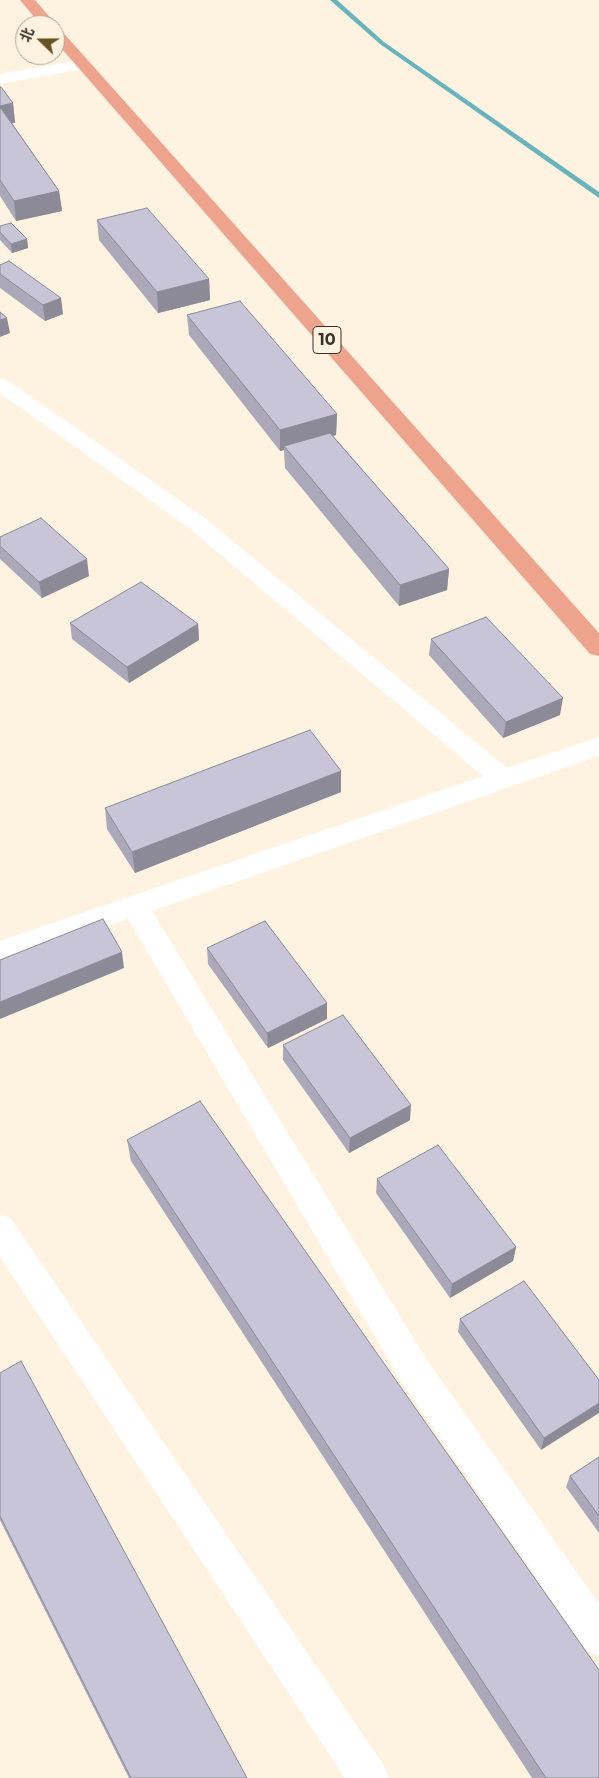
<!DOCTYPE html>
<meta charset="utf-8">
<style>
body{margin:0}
#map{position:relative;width:599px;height:1778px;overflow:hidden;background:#fef2e1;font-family:Montserrat,"Noto Sans SC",sans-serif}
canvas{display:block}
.north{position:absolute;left:15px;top:15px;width:50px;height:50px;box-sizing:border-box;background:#fef2e1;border:1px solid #aea599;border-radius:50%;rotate:292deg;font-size:14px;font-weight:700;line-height:20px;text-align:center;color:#37322c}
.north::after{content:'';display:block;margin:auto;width:18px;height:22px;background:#675322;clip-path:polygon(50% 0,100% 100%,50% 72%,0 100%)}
</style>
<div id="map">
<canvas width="599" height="1778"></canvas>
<div class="north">北</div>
</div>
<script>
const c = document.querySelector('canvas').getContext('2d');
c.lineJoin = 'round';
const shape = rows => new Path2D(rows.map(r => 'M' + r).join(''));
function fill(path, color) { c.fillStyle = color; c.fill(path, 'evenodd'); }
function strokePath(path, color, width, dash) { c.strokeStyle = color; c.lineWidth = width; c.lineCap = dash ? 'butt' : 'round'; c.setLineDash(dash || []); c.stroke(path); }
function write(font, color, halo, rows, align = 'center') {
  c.font = font + ' Montserrat,sans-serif'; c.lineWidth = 4.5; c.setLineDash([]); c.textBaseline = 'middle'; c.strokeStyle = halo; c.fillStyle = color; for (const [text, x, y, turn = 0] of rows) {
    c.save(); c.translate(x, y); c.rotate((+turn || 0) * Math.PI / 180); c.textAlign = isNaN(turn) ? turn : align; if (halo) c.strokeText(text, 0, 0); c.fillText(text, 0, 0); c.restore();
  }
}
fill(shape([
 [330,0,337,0,384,42,599,192,599,198,380,44,330,0]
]), '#69b4bc');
fill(shape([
 [83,60,89,62,91,65,89,68,0,84,0,74,83,60],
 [0,378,7,380,205,518,507,768,599,737,599,756,152,911,425,1357,599,1604,599,1656,586,1650,401,1381,128,919,0,963,0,941,483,776,189,528,0,393,0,378],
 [0,1214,11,1219,383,1764,389,1778,345,1778,0,1257,0,1214]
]), '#fff');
fill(shape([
 [20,0,35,0,54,22,57,25,55,27,55,25,41,25,20,0],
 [55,27,60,29,599,633,599,656,590,654,55,41,55,27]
]), '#eea38c');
fill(shape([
 [0,87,13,103,15,123,12,123,59,191,62,211,16,221,0,196],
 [97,220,209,279,210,300,158,313,99,240],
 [0,226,27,239,28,248,12,253,0,240],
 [0,264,63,314,45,321,0,288],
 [187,315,337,414,336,435,333,436,449,569,447,590,399,606,285,468,284,450,280,451,189,335],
 [0,537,89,576,42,598,0,559],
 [70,623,198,624,199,640,129,683,72,639],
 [431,639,560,715,503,738,429,655],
 [341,771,341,792,135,873,107,829,105,808],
 [207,948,327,1019,268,1048,208,964],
 [283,1045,410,1120,349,1153,283,1060],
 [127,1140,599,1778,532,1778,131,1161],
 [377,1179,516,1247,513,1261,450,1298,376,1193],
 [460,1319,599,1380,541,1450,458,1332],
 [0,1373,247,1778,129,1778,0,1520],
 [599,1457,599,1533,566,1487,570,1476]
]), '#aba9b9');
fill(shape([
 [13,103,15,123,2,125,0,106],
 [59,191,62,211,16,221,14,201],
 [27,239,28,248,12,253,11,244],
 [209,279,210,300,158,313,157,292],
 [61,298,63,314,45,321,43,305],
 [7,318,10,333,0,337,0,320],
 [337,414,336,435,287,449,284,446,284,450,280,451,280,430],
 [87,559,89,576,42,598,39,582],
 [449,569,447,590,399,606,400,585],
 [198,624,199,640,129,683,127,667],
 [563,698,560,715,503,738,506,722],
 [341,771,341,792,135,873,132,852],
 [122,952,124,968,0,1019,0,1002],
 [327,1003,327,1019,268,1048,267,1033],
 [411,1105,410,1120,349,1153,350,1138],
 [516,1247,513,1261,450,1298,452,1284],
 [599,1403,599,1413,541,1450,544,1438]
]), '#8b8a96');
const building = shape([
 [0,87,1,87,13,103,0,106,0,87],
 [0,107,59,191,14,201,0,180,0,107],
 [147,208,209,279,157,292,97,220,147,208],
 [11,223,27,239,11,244,0,232,0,226,11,223],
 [9,261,61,298,43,305,0,274,0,265,9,261],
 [240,301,337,414,280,430,187,315,240,301],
 [0,312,7,318,0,320,0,312],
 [330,433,449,569,400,585,284,446,330,433],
 [41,518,87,559,39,582,0,546,0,537,41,518],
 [141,582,198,624,127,667,70,623,141,582],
 [486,617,563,698,506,722,431,639,486,617],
 [310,730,341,771,132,852,105,808,310,730],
 [103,919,122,952,0,1002,0,960,103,919],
 [265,921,327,1003,267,1033,207,948,265,921],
 [343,1015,411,1105,350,1138,283,1045,343,1015],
 [200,1101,599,1670,599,1778,546,1778,127,1140,200,1101],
 [438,1145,516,1247,452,1284,377,1179,438,1145],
 [524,1281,599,1380,599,1403,544,1438,460,1319,524,1281],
 [21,1361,247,1778,131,1778,0,1516,0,1373,21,1361],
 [599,1457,599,1516,570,1476,599,1457]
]);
fill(building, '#c7c5d7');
strokePath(building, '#8b8a96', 1);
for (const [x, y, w] of [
 [327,340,28]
]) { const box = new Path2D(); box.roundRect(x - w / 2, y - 13.5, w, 27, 4); c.fillStyle = '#fef2e1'; c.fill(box); strokePath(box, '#37322c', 1); }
write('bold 16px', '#37322c', null, [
 ["10",327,340]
]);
</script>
